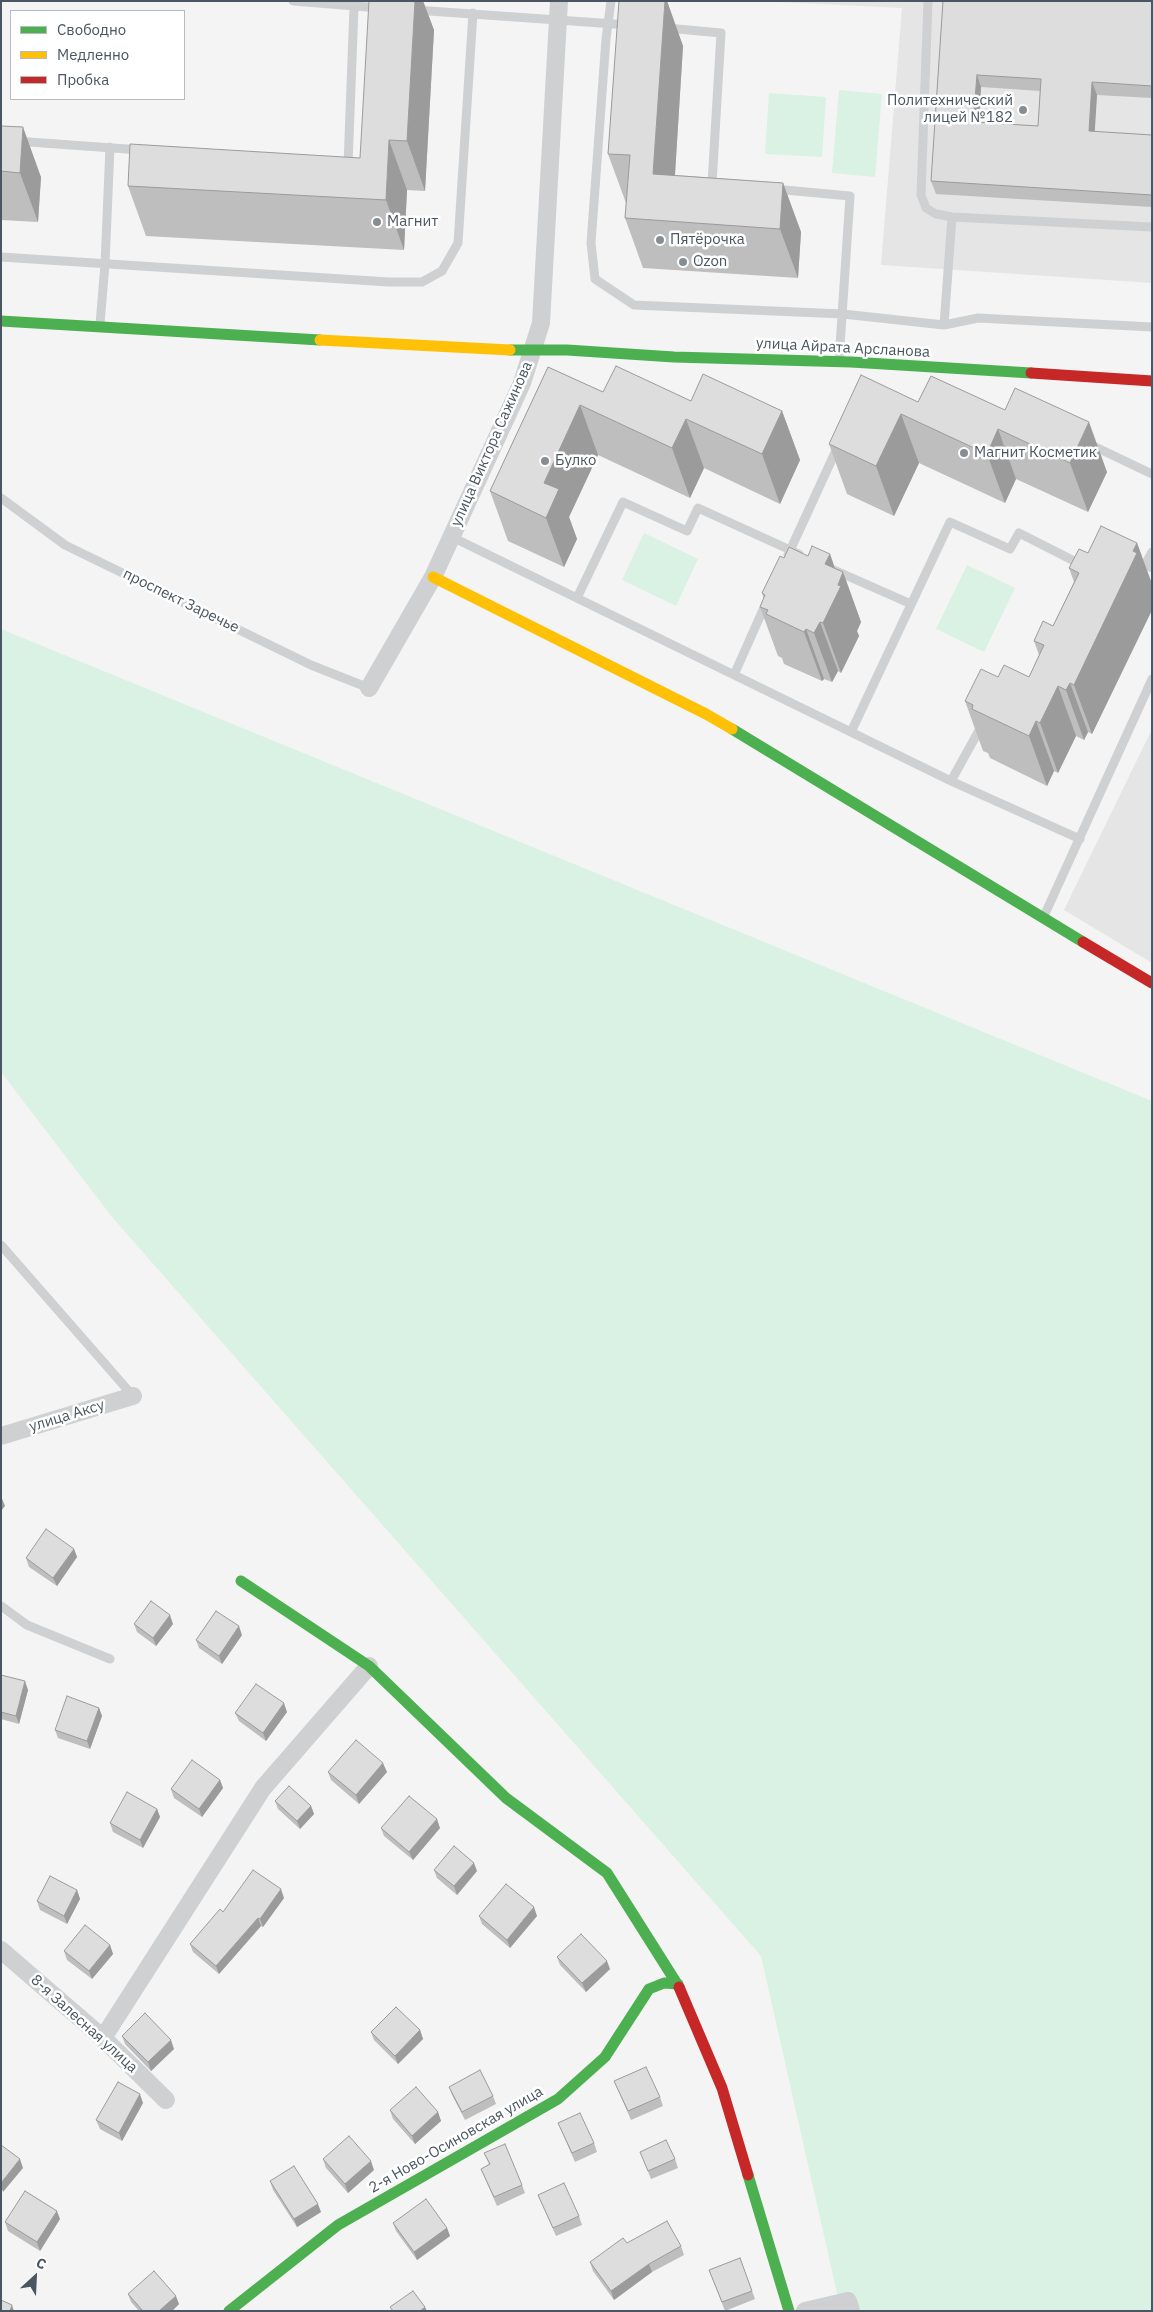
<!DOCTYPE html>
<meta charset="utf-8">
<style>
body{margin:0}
#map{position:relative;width:1153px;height:2312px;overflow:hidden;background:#f4f4f4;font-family:"IBM Plex Sans",sans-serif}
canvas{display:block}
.frame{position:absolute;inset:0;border:2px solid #4a5661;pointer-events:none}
.legend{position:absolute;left:10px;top:10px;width:175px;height:90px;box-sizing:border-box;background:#fff;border:1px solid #b7bbc0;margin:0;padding:6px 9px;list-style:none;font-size:15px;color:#4a5661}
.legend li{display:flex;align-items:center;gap:10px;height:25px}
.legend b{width:25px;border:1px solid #b7bbc0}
.north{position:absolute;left:10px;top:2252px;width:50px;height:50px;-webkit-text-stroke:4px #fff;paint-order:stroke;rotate:25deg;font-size:14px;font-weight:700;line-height:20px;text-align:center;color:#4a5661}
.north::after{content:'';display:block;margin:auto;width:18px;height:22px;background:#4a5661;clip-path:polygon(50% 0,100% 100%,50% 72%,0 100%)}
</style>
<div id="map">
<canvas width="1153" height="2312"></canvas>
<div class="frame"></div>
<ul class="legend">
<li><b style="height:6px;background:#4caf50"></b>Свободно</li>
<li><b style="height:6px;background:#ffc107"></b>Медленно</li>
<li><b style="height:6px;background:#c62828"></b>Пробка</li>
</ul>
<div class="north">С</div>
</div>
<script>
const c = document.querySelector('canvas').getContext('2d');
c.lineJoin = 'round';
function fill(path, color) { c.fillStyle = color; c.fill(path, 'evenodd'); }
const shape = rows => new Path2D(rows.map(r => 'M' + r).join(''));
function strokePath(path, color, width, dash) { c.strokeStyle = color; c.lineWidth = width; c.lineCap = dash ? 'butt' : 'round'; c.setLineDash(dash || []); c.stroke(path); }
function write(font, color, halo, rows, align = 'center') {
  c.font = font + ' "IBM Plex Sans",sans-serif'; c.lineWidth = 5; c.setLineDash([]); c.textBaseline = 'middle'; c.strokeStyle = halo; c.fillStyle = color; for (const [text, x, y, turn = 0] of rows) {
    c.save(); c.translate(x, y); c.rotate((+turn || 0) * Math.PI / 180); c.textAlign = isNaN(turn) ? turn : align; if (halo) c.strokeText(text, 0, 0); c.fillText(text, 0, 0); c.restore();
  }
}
fill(shape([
 [757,1,1152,1,1152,283,881,265,902,8],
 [1152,729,1152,963,1064,910]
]), '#e6e5e6');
fill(shape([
 [839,90,882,94,875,177,832,173],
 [769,93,826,97,822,157,765,154],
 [644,533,698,559,676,606,622,580],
 [967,565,1015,588,984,652,936,629],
 [1,629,1152,1101,1152,2311,841,2311,761,1956,112,1217,1,1072]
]), '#d9f2e3');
strokePath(shape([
 [293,1,380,8],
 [611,1,606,39,591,243,595,279,634,305,843,314,944,325,978,318,1152,327],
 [928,1,921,195,926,208,936,214,952,217,944,325],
 [415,10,629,25],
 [667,28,721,33,712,184,717,185],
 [1,140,141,150],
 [343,165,348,165,354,7],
 [774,189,850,196,839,361],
 [952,217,1152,227],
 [1,257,389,282,422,282,442,271,458,243,473,13],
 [100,324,105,264,110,147],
 [1089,444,1152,474],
 [1,498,65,545,311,665,369,688],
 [450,536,951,781,1080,839],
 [788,555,838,446],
 [1134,560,1152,568],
 [1145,565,1152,552],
 [834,570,911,604],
 [577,598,623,502,687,531,698,508,799,554],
 [734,675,766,603],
 [851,732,950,522,1010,549,1019,533,1084,566],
 [951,781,982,725],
 [1044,916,1152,679],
 [1,1245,133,1396],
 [1,1606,27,1625,110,1659]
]), '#ced0d2', 9);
strokePath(shape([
 [369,688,433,577,522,383,541,323,559,1],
 [1,1436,133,1396],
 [1,1950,103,2038,166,2100],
 [103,2038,263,1788,369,1666],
 [805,2311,848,2301,851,2311]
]), '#ced0d2', 18);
strokePath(shape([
 [1,321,320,340],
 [510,350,567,350,674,357,851,362,1031,373],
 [732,729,1083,942],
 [241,1581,369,1666,506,1798,607,1873,679,1987],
 [748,2175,789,2311],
 [229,2311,338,2225,558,2099,605,2057,649,1989,664,1983,678,1984]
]), '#4caf50', 11);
strokePath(shape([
 [320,340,510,350],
 [433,577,706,714,732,729]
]), '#ffc107', 11);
strokePath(shape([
 [1031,373,1152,381],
 [1083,942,1152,983],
 [679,1987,722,2088,748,2175]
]), '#c62828', 11);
fill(shape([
 [415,1,423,1,434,30,425,191,407,190,404,250,146,236,128,186,360,158],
 [619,1,667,1,683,46,675,175,783,183,801,232,798,278,643,268,625,218,626,203,608,154],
 [943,1,1152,1,1152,98,1097,95,1094,132,1152,135,1152,207,936,194,931,181],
 [981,87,1040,91,1038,126,979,122],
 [1,126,41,177,38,222,1,220],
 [548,367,603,392,691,401,782,411,800,460,780,504,704,468,690,498,598,455,569,517,577,539,564,567,508,541,490,491],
 [931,376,1107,472,1088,512,1016,479,1005,503,919,463,894,516,847,494,829,444,918,402],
 [1137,543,1152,584,1152,610,1092,734,1088,732,1084,740,1076,736,1058,773,1054,771,1047,786,990,758,988,753,983,751,965,701,998,677,1029,677,1039,655,1034,641,1053,626,1074,582,1069,568,1088,553],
 [830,554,835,568,843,572,861,622,857,631,859,636,841,673,838,671,832,682,824,679,822,681,784,664,782,658,778,656,760,607,764,599,762,593,784,558],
 [74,1549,77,1557,57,1586,29,1567,26,1558],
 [134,1624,173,1624,156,1646,137,1632],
 [242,1635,222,1664,199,1648,196,1640],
 [1,1675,28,1690,19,1724,1,1719],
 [99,1708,102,1716,90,1749,58,1738,55,1730],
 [287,1712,266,1741,239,1721,235,1713],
 [328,1772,387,1772,359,1804,331,1780],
 [220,1780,223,1788,202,1817,174,1798,171,1789],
 [275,1801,311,1806,314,1814,300,1829,278,1809],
 [157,1809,160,1817,143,1848,113,1832,110,1823],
 [381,1828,440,1828,413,1860,384,1836],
 [434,1870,477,1871,457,1895,437,1878],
 [77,1890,80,1899,67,1924,40,1910,37,1901],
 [284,1898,263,1927,261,1926,219,1974,193,1952,190,1944,223,1912],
 [479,1916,537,1916,510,1948,482,1924],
 [110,1945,113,1954,92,1979,67,1960,64,1951],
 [557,1957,610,1969,586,1992,560,1965],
 [420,2030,423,2039,398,2064,374,2040,371,2032],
 [122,2036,174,2049,151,2071,125,2044],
 [614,2081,660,2097,663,2106,631,2120],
 [449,2087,493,2096,496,2104,465,2120,452,2095],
 [143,2103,122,2141,100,2129,96,2120],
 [390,2110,438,2112,441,2121,415,2144,393,2119],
 [558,2123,594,2143,597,2152,575,2162],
 [640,2152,675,2159,678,2168,651,2179],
 [484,2153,522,2185,525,2193,497,2206,481,2169,489,2164],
 [323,2159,374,2170,348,2193,326,2168],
 [270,2181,321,2212,297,2227,273,2190],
 [538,2195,579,2216,582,2225,556,2236],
 [60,2219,40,2251,8,2231,5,2222],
 [393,2223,447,2228,450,2236,417,2260,396,2231],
 [627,2243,681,2246,684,2255,652,2272,614,2300,593,2271,590,2262],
 [740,2258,755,2299,725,2311,709,2270],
 [128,2294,179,2304,172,2311,139,2311,131,2302]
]), '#bebebf');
fill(shape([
 [415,1,423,1,434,30,425,191,407,141],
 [665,1,667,1,683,46,672,221,653,174],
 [977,75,981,87,978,134,973,122],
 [1092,82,1097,95,1094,144,1089,131],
 [23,127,41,177,38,222,20,173],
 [389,140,407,190,404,250,386,200],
 [783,183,801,232,798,278,780,229],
 [580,405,598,455,569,517,577,539,564,567,546,518,544,483],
 [782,411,800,460,780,504,762,454],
 [901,414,919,463,894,516,876,466],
 [686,419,704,468,690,498,672,448],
 [1089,422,1107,472,1088,512,1070,463],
 [998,429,1016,479,1005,503,987,454],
 [1137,543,1152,584,1152,610,1092,734,1074,685],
 [830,554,839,581,843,572,861,622,857,631,859,636,841,673,823,623,825,564],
 [820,622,838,671,832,682,814,633],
 [806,629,824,679,822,681,804,632],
 [1070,683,1088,732,1084,740,1066,690],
 [1058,686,1076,736,1058,773,1040,723],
 [1036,721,1054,771,1047,786,1029,736],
 [1,1496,5,1506,1,1511],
 [74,1549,77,1557,57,1586,53,1578],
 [170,1615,173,1624,156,1646,153,1638],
 [239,1626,242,1635,222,1664,219,1656],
 [25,1681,28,1690,19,1724,16,1716],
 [284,1703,287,1712,266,1741,263,1733],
 [99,1708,102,1716,90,1749,87,1741],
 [383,1763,387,1772,359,1804,356,1795],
 [220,1780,223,1788,202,1817,199,1809],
 [311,1806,314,1814,300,1829,297,1821],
 [157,1809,160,1817,143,1848,140,1840],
 [437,1819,440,1828,413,1860,409,1852],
 [474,1863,477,1871,457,1895,454,1886],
 [281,1889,284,1898,263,1927,260,1919],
 [77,1890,80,1899,67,1924,64,1916],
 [534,1907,537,1916,510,1948,507,1940],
 [258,1918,261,1926,219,1974,216,1966],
 [110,1945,113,1954,92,1979,89,1971],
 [607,1961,610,1969,586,1992,582,1983],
 [420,2030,423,2039,398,2064,395,2056],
 [171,2040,174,2049,151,2071,148,2062],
 [140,2094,143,2103,122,2141,119,2133],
 [438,2112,441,2121,415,2144,412,2136],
 [20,2159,23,2168,3,2192,1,2186,1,2183],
 [371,2161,374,2170,348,2193,345,2184],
 [318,2204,321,2212,297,2227,294,2219],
 [57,2211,60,2219,40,2251,37,2242],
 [447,2228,450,2236,417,2260,414,2252],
 [649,2264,652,2272,614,2300,611,2291],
 [176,2296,179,2304,172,2311,159,2311],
 [12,2305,14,2311,10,2311],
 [425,2307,427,2311,420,2311]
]), '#9b9b9b');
const building = shape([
 [369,1,415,1,407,141,389,140,386,200,128,186,130,144,360,158,369,1],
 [619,1,665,1,653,174,783,183,780,229,625,218,630,155,608,154,619,1],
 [943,1,1152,1,1152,86,1092,82,1089,131,1152,135,1152,195,931,181,943,1],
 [977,75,1041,79,1038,126,973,122,977,75],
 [1,126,23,127,20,173,1,171,1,126],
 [616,366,691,401,703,374,782,411,762,454,686,419,672,448,580,405,544,483,559,489,546,518,490,491,548,367,603,392,616,366],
 [861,375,918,402,931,376,1005,410,1015,388,1089,422,1070,463,998,429,987,454,901,414,876,466,829,444,861,375],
 [1101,526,1137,543,1133,551,1137,553,1074,685,1070,683,1066,690,1058,686,1040,723,1036,721,1029,736,972,709,973,705,965,701,981,669,998,677,1004,665,1029,677,1044,645,1034,641,1043,621,1053,626,1079,573,1069,568,1079,549,1088,553,1101,526],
 [812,546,830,554,825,564,843,572,838,585,841,586,823,623,820,622,814,633,806,629,804,632,766,614,768,610,760,607,765,595,762,593,780,556,784,558,789,547,808,556,812,546],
 [46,1529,74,1549,53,1578,26,1558,46,1529],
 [151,1601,170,1615,153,1638,134,1624,151,1601],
 [216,1611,239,1626,219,1656,196,1640,216,1611],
 [1,1675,25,1681,16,1716,1,1712,1,1675],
 [256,1684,284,1703,263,1733,235,1713,256,1684],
 [67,1696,99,1708,87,1741,55,1730,67,1696],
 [356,1740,383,1763,356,1795,328,1772,356,1740],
 [192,1760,220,1780,199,1809,171,1789,192,1760],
 [289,1786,311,1806,297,1821,275,1801,289,1786],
 [127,1792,157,1809,140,1840,110,1823,127,1792],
 [409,1796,437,1819,409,1852,381,1828,409,1796],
 [454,1846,474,1863,454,1886,434,1870,454,1846],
 [253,1870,281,1889,260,1919,258,1918,216,1966,190,1944,220,1909,223,1912,253,1870],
 [50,1876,77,1890,64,1916,37,1901,50,1876],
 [506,1884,534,1907,507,1940,479,1916,506,1884],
 [85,1925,110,1945,89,1971,64,1951,85,1925],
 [581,1934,607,1961,582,1983,557,1957,581,1934],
 [396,2007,420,2030,395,2056,371,2032,396,2007],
 [145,2013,171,2040,148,2062,122,2036,145,2013],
 [646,2067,660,2097,628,2111,614,2081,646,2067],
 [480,2070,493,2096,462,2112,449,2087,480,2070],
 [118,2082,140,2094,119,2133,96,2120,118,2082],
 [416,2087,438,2112,412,2136,390,2110,416,2087],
 [580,2113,594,2143,572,2153,558,2123,580,2113],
 [349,2136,371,2161,345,2184,323,2159,349,2136],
 [666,2140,675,2159,648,2171,640,2152,666,2140],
 [505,2144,522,2185,494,2197,481,2169,490,2164,484,2153,505,2144],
 [1,2145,20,2159,1,2183,1,2145],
 [294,2166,318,2204,294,2219,270,2181,294,2166],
 [564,2183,579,2216,553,2228,538,2195,564,2183],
 [25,2191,57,2211,37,2242,5,2222,25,2191],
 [426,2199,447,2228,414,2252,393,2223,426,2199],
 [667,2221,681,2246,649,2264,611,2291,590,2262,623,2238,627,2243,667,2221],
 [740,2258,752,2291,722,2302,709,2270,740,2258],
 [154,2271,176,2296,159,2311,143,2311,128,2294,154,2271],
 [413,2291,425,2307,420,2311,393,2311,390,2307,413,2291],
 [1,2300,12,2305,10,2311,1,2311,1,2300]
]);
fill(building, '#ddddde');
strokePath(building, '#9b9b9b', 1);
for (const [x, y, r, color] of [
 [1023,110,5,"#868d94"],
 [377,222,5,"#868d94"],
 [660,240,5,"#868d94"],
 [683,262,5,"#868d94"],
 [964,453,5,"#868d94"],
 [545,461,5,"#868d94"]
]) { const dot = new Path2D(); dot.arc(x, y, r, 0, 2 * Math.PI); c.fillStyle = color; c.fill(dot); strokePath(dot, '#fff', 2); }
write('15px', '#4a5661', '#fff', [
 ["Политехнический",1013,101,"right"],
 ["лицей №182",1013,118,"right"],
 ["Магнит",387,222],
 ["Пятёрочка",670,240],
 ["Ozon",693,262],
 ["Магнит Косметик",974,453],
 ["Булко",555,461]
], 'left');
write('15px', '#4a5661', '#fff', [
 ["улица Айрата Арсланова",843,348,3],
 ["улица Виктора Сажинова",492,444,-66],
 ["проспект Заречье",181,601,26],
 ["улица Аксу",67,1416,-17],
 ["8-я Залесная улица",84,2024,42],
 ["2-я Ново-Осиновская улица",456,2140,-30]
]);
</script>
